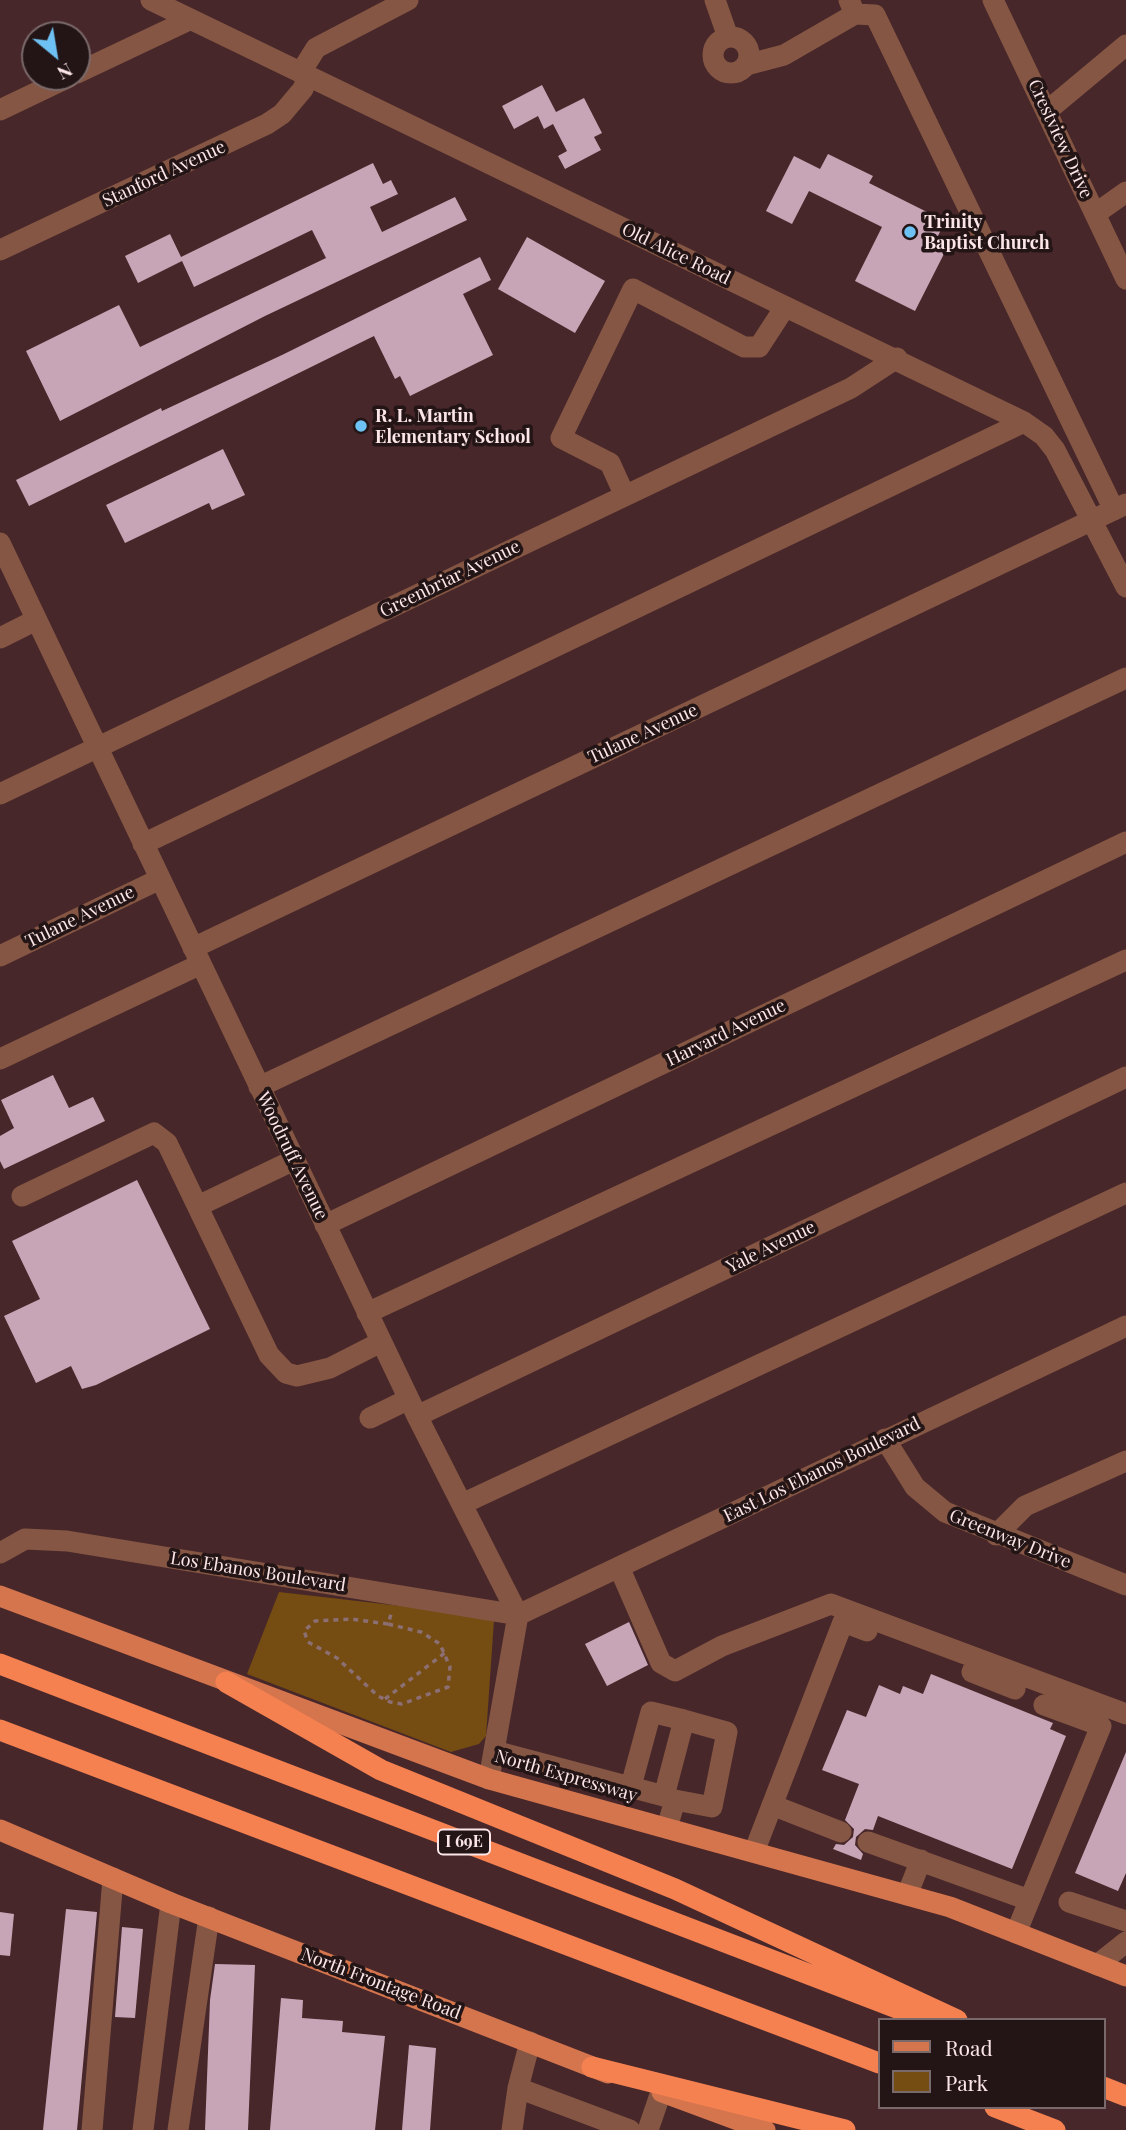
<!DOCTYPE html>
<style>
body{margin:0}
#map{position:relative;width:1126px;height:2130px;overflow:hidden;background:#47272a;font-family:"Playfair Display",serif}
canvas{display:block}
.legend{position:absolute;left:878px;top:2018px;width:228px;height:91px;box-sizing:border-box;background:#231516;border:2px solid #7a696a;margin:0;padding:9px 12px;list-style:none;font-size:21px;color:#fce6e7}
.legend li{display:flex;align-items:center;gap:14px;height:35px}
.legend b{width:35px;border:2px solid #7a696a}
.north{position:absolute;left:21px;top:21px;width:70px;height:70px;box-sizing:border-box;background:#231516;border:2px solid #7a696a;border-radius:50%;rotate:150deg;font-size:19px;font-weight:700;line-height:28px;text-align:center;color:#fce6e7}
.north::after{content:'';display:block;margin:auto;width:24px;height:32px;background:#6ec2f3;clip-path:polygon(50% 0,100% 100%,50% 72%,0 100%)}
</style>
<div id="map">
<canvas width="1126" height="2130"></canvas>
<ul class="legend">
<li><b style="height:9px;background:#d5754e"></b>Road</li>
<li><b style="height:19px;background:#754c11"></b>Park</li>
</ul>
<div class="north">N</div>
</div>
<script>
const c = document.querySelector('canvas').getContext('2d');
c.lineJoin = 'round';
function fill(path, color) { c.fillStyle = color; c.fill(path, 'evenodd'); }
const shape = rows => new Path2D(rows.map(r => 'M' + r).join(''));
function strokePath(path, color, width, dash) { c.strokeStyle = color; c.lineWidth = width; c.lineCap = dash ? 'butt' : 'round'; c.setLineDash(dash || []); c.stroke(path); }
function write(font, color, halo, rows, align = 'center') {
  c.font = font + ' "Playfair Display",serif'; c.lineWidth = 7; c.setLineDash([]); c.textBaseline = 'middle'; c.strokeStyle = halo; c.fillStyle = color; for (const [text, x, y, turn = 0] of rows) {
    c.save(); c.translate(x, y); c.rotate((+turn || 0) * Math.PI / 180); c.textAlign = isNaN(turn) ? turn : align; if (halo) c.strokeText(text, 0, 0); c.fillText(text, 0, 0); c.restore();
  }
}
fill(shape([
 [279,1592,462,1613,494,1620,486,1736,479,1744,451,1752,247,1674]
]), '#754c11');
fill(shape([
 [542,85,556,112,584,98,602,133,594,137,601,150,565,169,558,156,567,151,553,124,544,129,538,116,514,129,502,106],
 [828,154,873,176,869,183,945,221,938,236,950,242,915,311,855,281,882,227,809,191,792,224,766,211,794,156,820,169],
 [373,163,383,184,391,180,398,194,370,207,382,232,455,197,467,220,265,316,60,421,26,351,119,305,140,347,326,258,312,230,194,287,182,261,138,283,125,256,170,234,181,257],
 [527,237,605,281,575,333,498,289],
 [480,257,491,280,463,294,493,355,410,396,400,376,395,379,374,336,29,506,16,480,161,408,162,411,282,355],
 [223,449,245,495,212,510,209,503,125,543,106,505],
 [53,1075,69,1108,93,1097,105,1121,4,1169,0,1161,0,1136,14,1128,1,1100],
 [137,1180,210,1329,96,1385,82,1389,71,1366,36,1383,4,1316,40,1299,12,1241],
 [629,1622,648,1665,607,1686,585,1644],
 [931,1674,1053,1723,1050,1729,1066,1736,1012,1869,878,1816,873,1830,865,1829,856,1837,855,1845,863,1854,861,1860,833,1849,836,1844,844,1845,853,1837,854,1829,845,1820,859,1784,822,1770,847,1710,866,1717,879,1685,900,1694,903,1686,923,1694],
 [1126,1752,1126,1873,1118,1891,1075,1873],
 [66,1909,97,1912,77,2130,43,2130],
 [0,1912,14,1914,10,1956,0,1955],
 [122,1927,143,1929,135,2018,115,2017],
 [215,1964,255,1965,248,2130,205,2130,210,2000],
 [281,1998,303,2000,302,2018,343,2021,342,2032,385,2036,375,2130,270,2130],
 [409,2045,436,2048,430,2130,402,2130]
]), '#c8a5b6');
strokePath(shape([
 [388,1624,351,1619,315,1621,304,1631,308,1642,337,1658,378,1696,390,1702,402,1704,448,1687,450,1667,440,1644,421,1632,388,1624,392,1611],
 [385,1699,446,1652]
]), '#8c6f72', 3.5, [5, 5]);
strokePath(shape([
 [151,0,1024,422,1044,436,1055,450,1126,587],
 [715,0,728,37],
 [849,0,855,14,875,15,1114,510],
 [993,0,1126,279],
 '713 55a18 18 0 1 1 36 0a18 18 0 1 1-36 0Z',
 [746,65,784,55,855,14],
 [301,72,316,48,408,0],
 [77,73,189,20],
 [0,110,69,77],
 [1047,111,1126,45],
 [1095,214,1126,192],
 [0,250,267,124,282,114,303,89,308,75],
 [625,496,610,463,561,438,633,289,744,347,759,347,785,307],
 [0,543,417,1416,518,1615,489,1779],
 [0,638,36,620],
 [0,794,851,388,897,358],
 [143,844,1024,422],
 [193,948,1126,504],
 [0,956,160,879],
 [0,1059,201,964],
 [259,1087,1126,678],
 [22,1196,154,1133,167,1143,269,1355,286,1373,297,1376,330,1368,381,1342],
 [198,1206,294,1160],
 [325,1225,1126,842],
 [367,1313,1126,960],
 [417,1416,1126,1077],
 [370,1418,409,1399],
 [885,1439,915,1487,945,1512,1126,1585],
 [462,1504,1126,1193],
 [996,1535,1025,1506,1126,1461],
 [0,1553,25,1539,67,1541,518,1615],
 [619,1567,661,1663,675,1671,722,1646,831,1604,1126,1714],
 [518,1615,1126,1326],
 [972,1672,1015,1689],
 [494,1751,664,1796],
 [631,1786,651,1712,684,1720],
 [772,1805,841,1832],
 [667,1828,675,1800,712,1807,727,1732,684,1720,664,1796,675,1800],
 [868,1842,1029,1900],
 [754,1852,843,1622,867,1631],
 [907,1895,921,1860],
 [1069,1902,1126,1921],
 [1016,1933,1101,1726,1044,1705],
 [1097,1965,1126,1942],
 [518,2088,530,2042],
 [92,2130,113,1878],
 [143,2130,171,1903],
 [178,2130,209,1917],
 [512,2130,518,2088,630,2130],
 [648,2130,661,2092]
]), '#855643', 21);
strokePath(shape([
 [0,1596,489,1779,950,1907,1126,1976],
 [0,1830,171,1903,608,2073],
 [662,2092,765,2130]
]), '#d5754e', 21);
strokePath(shape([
 [0,1664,928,2020],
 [226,1682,381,1770,675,1889,957,2020],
 [0,1730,879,2063],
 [592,2067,845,2130],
 [1103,2087,1126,2096],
 [995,2107,1055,2130]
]), '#f58151', 21);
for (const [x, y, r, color] of [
 [910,232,7,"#6ec2f3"],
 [361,426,7,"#6ec2f3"]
]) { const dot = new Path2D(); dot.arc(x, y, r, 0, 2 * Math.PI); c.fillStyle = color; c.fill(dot); strokePath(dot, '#231516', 2.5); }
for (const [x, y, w] of [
 [464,1842,52]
]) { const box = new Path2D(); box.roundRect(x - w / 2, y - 12.5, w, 25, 5); c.fillStyle = '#231516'; c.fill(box); strokePath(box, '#fce6e7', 2); }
write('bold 16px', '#fce6e7', null, [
 ["I 69E",464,1842]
]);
write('18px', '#fce6e7', '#231516', [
 ["Crestview Drive",1060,139,65],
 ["Stanford Avenue",164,174,-25],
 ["Old Alice Road",676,254,26],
 ["Greenbriar Avenue",450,579,-26],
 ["Tulane Avenue",643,734,-25],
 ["Tulane Avenue",80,917,-26],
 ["Harvard Avenue",726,1033,-26],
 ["Woodruff Avenue",292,1156,64],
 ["Yale Avenue",771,1247,-26],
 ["East Los Ebanos Boulevard",822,1470,-26],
 ["Greenway Drive",1010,1539,22],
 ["Los Ebanos Boulevard",258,1572,9],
 ["North Expressway",566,1776,16],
 ["North Frontage Road",381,1984,21]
]);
write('bold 18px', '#fce6e7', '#231516', [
 ["Trinity",924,222],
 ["Baptist Church",924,243],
 ["R. L. Martin",375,416],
 ["Elementary School",375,437]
], 'left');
</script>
